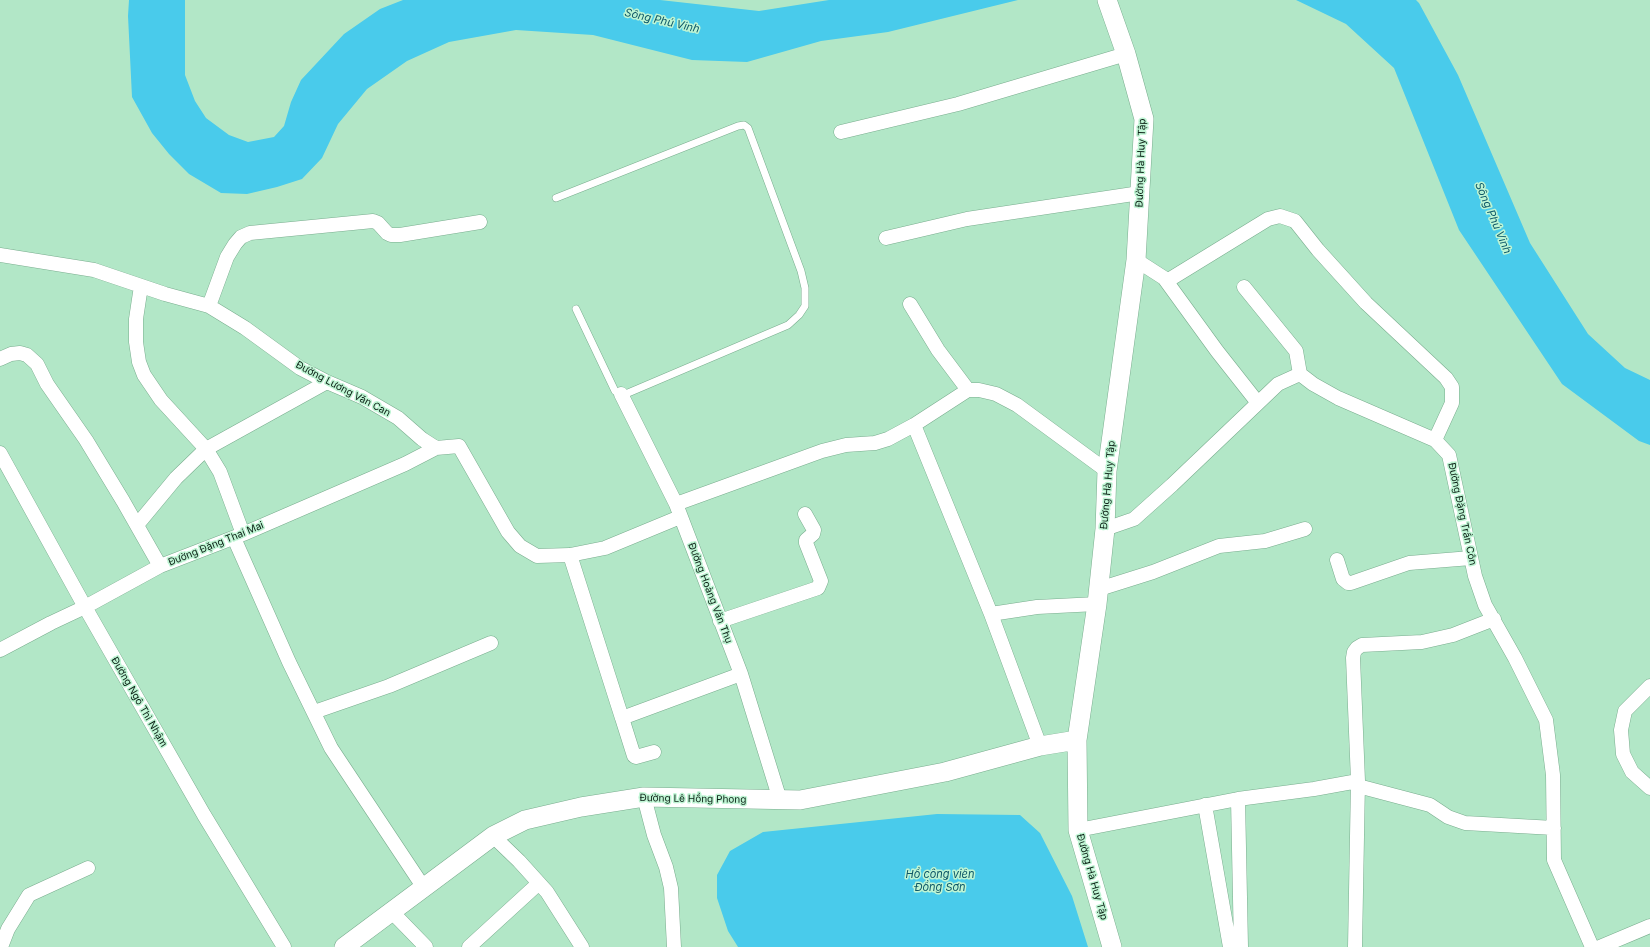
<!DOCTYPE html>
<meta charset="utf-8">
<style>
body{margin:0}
canvas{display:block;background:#b2e7c7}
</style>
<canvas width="1650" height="947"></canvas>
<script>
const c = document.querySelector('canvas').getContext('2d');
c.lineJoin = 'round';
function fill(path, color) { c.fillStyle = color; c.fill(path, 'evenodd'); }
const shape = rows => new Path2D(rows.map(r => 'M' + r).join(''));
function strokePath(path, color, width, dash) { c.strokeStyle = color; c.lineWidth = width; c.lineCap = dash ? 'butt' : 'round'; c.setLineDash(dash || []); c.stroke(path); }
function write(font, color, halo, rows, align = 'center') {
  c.font = font + ' Inter,sans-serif'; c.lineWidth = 3; c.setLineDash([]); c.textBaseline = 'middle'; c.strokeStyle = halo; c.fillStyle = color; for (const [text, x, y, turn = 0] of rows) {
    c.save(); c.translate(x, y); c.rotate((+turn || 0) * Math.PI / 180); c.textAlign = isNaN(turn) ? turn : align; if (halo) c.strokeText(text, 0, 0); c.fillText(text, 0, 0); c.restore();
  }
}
fill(shape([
 [129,0,185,0,185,75,195,101,206,118,229,135,248,142,274,137,284,126,291,102,301,80,344,34,380,9,403,0,660,0,759,11,829,0,1018,0,888,32,821,41,747,62,692,60,593,35,516,30,449,42,407,61,367,89,338,124,322,158,302,179,277,187,247,194,221,193,189,174,169,154,152,133,132,97,128,16],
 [1296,0,1416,0,1419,3,1458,75,1530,243,1588,334,1625,368,1650,380,1650,445,1639,441,1562,384,1459,230,1394,68,1346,24],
 [937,814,1020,815,1040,833,1072,896,1088,947,738,947,728,931,717,898,717,875,730,851,763,832]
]), '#49cbeb');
const service = shape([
 [556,198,738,126,744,125,748,128,801,271,805,288,805,306,799,315,788,325,628,393,621,394,615,391,576,309]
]);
const minor = shape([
 [841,132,958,104,1126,54],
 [886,238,967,219,1140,193],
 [0,255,94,270,165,294,209,306,245,328,300,368,327,382,362,397,398,418,422,439,436,448],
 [1136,260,1164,278,1217,351,1258,403],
 [1167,281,1268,219,1280,216,1295,221,1318,250,1366,303,1446,378,1452,387,1452,403,1435,440],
 [141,286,136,319,136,342,139,362,144,375,161,400,206,449,220,472,243,534],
 [1244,287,1296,351,1300,374],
 [910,304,938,350,968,390],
 [209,306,227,257,235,244,241,237,250,233,373,221,378,223,387,233,391,235,400,235,480,222],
 [0,359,11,354,20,353,27,355,37,364,47,384,86,440,123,501,160,566],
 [621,394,676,504,741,674,780,800],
 [914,425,991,614,1040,746],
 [0,453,85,607,204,815,284,947],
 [676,504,822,451,846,445,875,443,888,439,914,425,968,390,979,390,996,394,1017,405,1107,471],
 [137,525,176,478,206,449,327,382],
 [1105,529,1134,519,1172,485,1278,384,1300,374,1313,384,1338,398,1435,440,1449,455,1475,576,1485,605,1515,658,1546,720,1553,775,1554,860,1592,947],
 [234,538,289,662,331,748,424,888],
 [570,555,622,718,741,674],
 [1337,560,1343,579,1348,583,1351,583,1409,563,1471,558],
 [1099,589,1153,572,1219,546,1265,541,1305,529],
 [991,614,1037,607,1097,604],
 [720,621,818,588,821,581,806,543,806,540,813,534,814,530,805,514],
 [0,650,51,623,85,607,160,566,243,534,405,464,436,448,459,446,508,532,520,546,537,556,570,555,605,548,680,517],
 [1650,686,1625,711,1621,730,1623,754,1632,772,1650,788],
 [314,712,389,686,491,643],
 [622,718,634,756,636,757,654,752],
 [1358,786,1430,805,1448,817,1465,823,1554,828],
 [644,797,654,835,666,867,671,888,674,947],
 [1238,799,1241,947],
 [1205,805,1230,947],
 [1078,830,1238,799,1314,789,1358,781],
 [493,836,519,861,547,892,582,947],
 [392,912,426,947],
 [1,947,8,929,29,895,88,868],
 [469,947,539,883],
 [1355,947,1358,781,1353,658,1354,652,1357,648,1362,645,1422,642,1453,635,1494,619],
 [1600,947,1650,926]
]);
const secondary = shape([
 [1107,0,1126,54,1144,119,1136,260,1107,471,1105,529,1097,604,1077,740,1078,830,1112,947],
 [344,947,493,836,525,820,581,807,644,797,800,800,945,772,1040,746,1077,740]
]);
strokePath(service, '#79ad8e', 8);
strokePath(minor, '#79ad8e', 15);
strokePath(secondary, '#79ad8e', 20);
strokePath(service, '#fff', 7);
strokePath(minor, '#fff', 14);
strokePath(secondary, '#fff', 19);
write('10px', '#0b2015', '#bff5d4', [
 ["Đường Hà Huy Tập",1141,163,-88],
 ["Đường Lương Văn Can",343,389,28],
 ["Đường Hà Huy Tập",1108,485,-85],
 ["Đường Đặng Trần Côn",1462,514,78],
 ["Đường Đặng Thai Mai",216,544,-22],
 ["Đường Hoàng Văn Thụ",710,593,69],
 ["Đường Ngô Thì Nhậm",139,702,60],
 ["Đường Lê Hồng Phong",693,799,1],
 ["Đường Hà Huy Tập",1092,877,74]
]);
write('italic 11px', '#0d5768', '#bff5d4', [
 ["Sông Phú Vinh",662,21,13],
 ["Sông Phú Vinh",1493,218,67],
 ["Hồ công viên",940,875],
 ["Đồng Sơn",940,888]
]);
</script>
